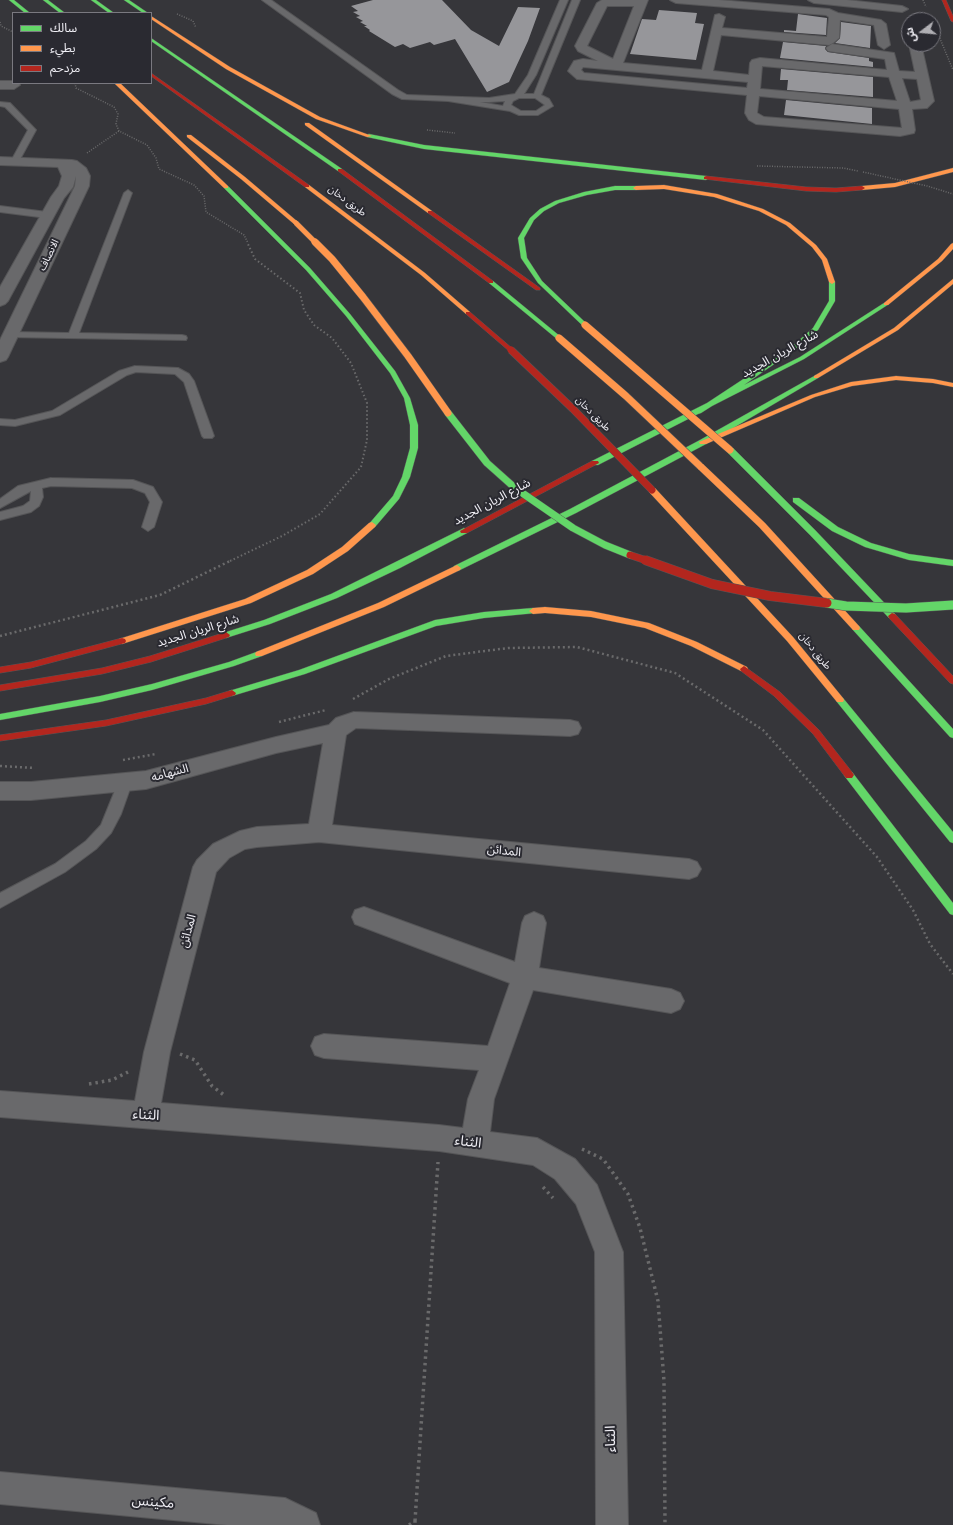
<!DOCTYPE html>
<meta charset="utf-8">
<style>
body{margin:0}
#map{position:relative;width:953px;height:1525px;overflow:hidden;background:#36363a;font-family:"Open Sans","Noto Sans Arabic",sans-serif}
canvas{display:block}
.legend{position:absolute;left:12px;top:12px;width:140px;height:72px;box-sizing:border-box;background:#2a2a31;border:1px solid #7a7980;margin:0;padding:5px 7px;list-style:none;font-size:12px;color:#f1f0f6}
.legend li{display:flex;align-items:center;gap:8px;height:20px}
.legend b{width:20px;border:1px solid #7a7980}
.north{position:absolute;left:901px;top:12px;width:40px;height:40px;box-sizing:border-box;background:#2a2a31;border:1px solid #7a7980;border-radius:50%;rotate:254deg;font-size:11px;font-weight:700;line-height:16px;text-align:center;color:#f1f0f6}
.north::after{content:'';display:block;margin:auto;width:14px;height:18px;background:#b0afb4;clip-path:polygon(50% 0,100% 100%,50% 72%,0 100%)}
</style>
<div id="map">
<canvas width="953" height="1525"></canvas>
<ul class="legend">
<li><b style="height:5px;background:#63d668"></b>سالك</li>
<li><b style="height:5px;background:#ff974d"></b>بطيء</li>
<li><b style="height:5px;background:#b3261e"></b>مزدحم</li>
</ul>
<div class="north">ش</div>
</div>
<script>
const c = document.querySelector('canvas').getContext('2d');
c.lineJoin = 'round';
function fill(path, color) { c.fillStyle = color; c.fill(path, 'evenodd'); }
const shape = rows => new Path2D(rows.map(r => 'M' + r).join(''));
function strokePath(path, color, width, dash) { c.strokeStyle = color; c.lineWidth = width; c.lineCap = dash ? 'butt' : 'round'; c.setLineDash(dash || []); c.stroke(path); }
function write(font, color, halo, rows, align = 'center') {
  c.font = font + ' "Open Sans","Noto Sans Arabic",sans-serif'; c.lineWidth = 4; c.setLineDash([]); c.textBaseline = 'middle'; c.strokeStyle = halo; c.fillStyle = color; for (const [text, x, y, turn = 0] of rows) {
    c.save(); c.translate(x, y); c.rotate((+turn || 0) * Math.PI / 180); c.textAlign = isNaN(turn) ? turn : align; if (halo) c.strokeText(text, 0, 0); c.fillText(text, 0, 0); c.restore();
  }
}
fill(shape([
 [373,0,442,0,471,30,499,46,518,7,540,8,528,41,509,82,487,92,455,39,434,45,430,42,410,48,403,44,395,47,369,31,370,30,364,26,367,26,360,22,363,21,356,17,360,16,353,12,358,11,351,6],
 [659,10,697,13,695,23,704,24,696,60,630,54,642,19,656,20],
 [798,14,827,18,826,35,784,32,784,30,796,31],
 [841,22,871,26,870,48,835,43,840,38],
 [783,42,826,46,825,49,828,52,869,58,869,61,873,62,873,67,780,58],
 [781,69,873,77,873,97,787,90,788,80,780,80],
 [786,100,872,108,872,124,784,115]
]), '#96969a');
const lane = shape([
 [262,0,271,0,398,90,407,95,489,98,515,94,528,75,560,0,568,0,536,75,524,94,534,94,572,0,580,0,541,95,549,99,553,106,538,115,519,115,510,111,448,101,402,99,392,94,262,0],
 [519,98,535,98,545,105,536,111,521,111,511,105,513,101,519,98],
 [505,101,503,106,480,102,489,102,505,101],
 [0,102,10,103,36,130,18,163,12,163,11,161,28,130,5,107,0,106,0,102],
 [128,190,132,193,79,333,182,335,186,336,187,338,186,340,7,337,6,335,11,332,69,333,124,193,128,190],
 [0,206,47,212,52,215,47,218,0,212,0,206],
 [135,366,178,368,189,374,194,381,214,436,212,438,204,438,202,436,184,382,175,374,136,372,127,375,60,415,15,426,0,425,0,419,15,420,52,411,119,371,135,366],
 [51,478,133,480,153,487,162,502,154,527,148,531,142,527,150,502,145,493,132,488,51,486,42,488,43,497,39,506,31,512,0,520,0,512,23,506,30,501,31,491,0,508,0,499,18,486,51,478],
 [125,777,130,779,132,783,121,814,111,833,96,849,65,872,0,908,0,893,55,864,86,841,101,825,118,783,120,779,125,777]
]);
const street = shape([
 [602,0,648,0,623,63,702,70,715,15,719,14,725,17,722,28,827,37,829,17,826,15,676,3,670,0,719,0,829,9,838,13,881,20,886,24,890,45,884,49,878,45,874,25,840,20,839,38,833,43,829,45,721,35,713,71,749,75,750,63,752,60,760,58,887,70,885,59,828,51,826,48,832,44,894,53,899,71,915,72,909,44,921,44,934,101,927,108,912,109,915,130,914,133,900,136,756,124,749,120,745,113,747,95,577,79,568,71,574,61,583,59,598,61,578,51,575,46,597,3,602,0],
 [607,6,634,6,613,59,587,46,607,6],
 [762,66,889,77,897,101,760,89,762,66],
 [583,67,748,82,747,88,584,73,581,70,583,67],
 [902,78,917,79,921,100,910,102,902,78],
 [759,96,899,109,902,128,764,117,757,113,759,96],
 [808,0,847,0,902,6,908,9,902,12,814,3,808,0],
 [0,81,13,81,13,83,19,83,20,85,14,89,0,89,0,81],
 [0,157,72,160,77,161,86,168,90,176,89,186,8,357,6,360,0,362,0,340,75,186,76,176,74,172,76,176,73,187,64,198,8,301,5,304,0,306,0,287,51,197,59,186,62,176,58,167,0,165,0,157],
 [354,712,570,720,578,722,581,728,578,734,570,736,356,728,346,735,332,825,689,859,697,862,701,869,697,876,689,879,319,842,257,847,245,849,229,858,216,872,170,1052,161,1103,439,1125,463,1128,468,1099,479,1070,324,1058,315,1055,311,1046,315,1037,324,1034,488,1046,510,983,355,924,352,917,355,910,364,907,515,962,522,923,525,916,534,912,543,916,546,923,539,968,671,989,680,993,684,1001,680,1009,671,1013,533,990,494,1099,490,1132,537,1138,575,1159,597,1185,623,1252,628,1525,596,1525,595,1252,576,1204,555,1179,533,1165,439,1151,0,1117,0,1091,135,1101,144,1052,193,867,197,860,213,844,240,831,257,827,309,824,323,743,276,753,146,789,31,800,0,800,0,782,31,782,146,771,276,737,329,725,336,718,354,712],
 [0,1472,285,1498,316,1513,320,1525,227,1525,0,1504,0,1472]
]);
const fast = shape([
 [9,0,14,0,30,13,25,13,9,0],
 [43,0,48,0,65,13,60,13,43,0],
 [91,0,96,0,114,13,109,13,91,0],
 [124,0,129,0,148,13,143,13,124,0],
 [151,38,342,169,342,171,338,171,151,41,151,38],
 [369,134,424,145,706,176,709,178,706,180,424,149,367,137,367,135,369,134],
 [224,186,228,186,310,268,350,314,395,371,410,398,418,425,418,448,410,477,399,499,375,527,372,528,368,525,393,496,402,477,410,448,410,425,404,398,390,373,346,316,306,270,224,188,224,186],
 [615,186,636,186,639,188,636,190,615,190,587,195,559,203,544,211,534,220,524,238,527,258,542,281,587,324,588,325,585,327,583,326,538,283,521,258,518,238,530,218,540,209,555,201,584,192,615,186],
 [832,280,835,282,835,301,818,330,793,351,744,385,800,357,884,303,889,304,804,359,712,406,701,413,698,414,598,465,592,465,592,461,707,403,789,349,813,328,829,301,829,282,832,280],
 [489,281,493,281,561,337,561,339,557,339,489,283,489,281],
 [816,375,818,376,818,378,706,444,576,513,460,570,457,571,453,568,454,566,570,509,700,440,816,375],
 [727,448,733,448,816,531,895,614,896,616,895,618,889,618,810,535,727,452,727,448],
 [793,498,799,498,838,527,871,543,909,554,953,560,953,566,909,560,865,547,832,531,793,502,793,498],
 [464,528,468,531,467,533,400,568,337,598,270,624,226,638,222,635,223,633,264,620,331,594,464,528],
 [533,608,537,611,536,613,484,618,436,626,305,674,232,696,228,693,229,691,299,670,435,620,484,612,533,608],
 [856,625,859,626,953,729,953,738,950,737,853,630,852,628,856,625],
 [259,651,263,654,262,656,234,666,152,690,100,702,0,720,0,714,100,696,152,684,229,662,259,651],
 [840,697,843,698,953,832,953,843,950,842,837,702,836,700,840,697],
 [849,771,852,772,953,903,953,915,950,914,846,778,844,775,846,772,849,771]
]);
const slow = shape([
 [151,16,230,67,320,117,372,136,367,137,316,119,226,69,151,19,151,16],
 [114,83,120,83,228,186,228,188,224,188,114,83],
 [305,123,309,123,432,211,432,213,428,213,305,125,305,123],
 [187,135,191,135,245,177,298,222,298,224,294,224,241,179,187,137,187,135],
 [953,168,953,172,895,187,862,190,859,188,862,186,895,183,953,168],
 [305,185,309,185,425,273,470,312,470,314,466,314,421,275,305,187,305,185],
 [664,185,717,194,763,209,790,223,816,245,827,259,835,282,832,284,829,282,822,260,812,247,786,225,759,211,714,197,664,189,636,190,633,188,636,186,664,185],
 [953,243,953,249,942,261,888,305,884,305,884,303,938,259,951,244,953,243],
 [953,279,953,284,898,330,818,378,814,378,814,376,894,328,953,279],
 [896,376,933,379,953,383,953,387,933,383,896,380,852,386,815,397,706,444,700,444,699,442,811,395,851,382,896,376],
 [697,464,703,464,765,523,859,626,860,628,859,630,853,630,759,527,697,468,697,464],
 [649,488,655,488,793,637,843,698,844,700,843,702,837,702,787,641,649,492,649,488],
 [372,522,376,525,375,527,348,551,313,574,251,603,122,644,118,641,119,639,245,599,307,570,342,547,369,523,372,522],
 [457,565,461,568,460,570,384,607,262,656,256,656,255,654,256,652,378,603,457,565],
 [545,607,591,611,649,623,697,642,747,667,748,669,747,671,741,671,691,646,645,628,591,617,545,613,533,614,529,611,533,608,545,607]
]);
const jam = shape([
 [942,0,946,0,953,16,953,22,951,21,942,0],
 [151,73,309,185,309,187,305,187,151,76,151,73],
 [338,169,342,169,493,281,493,283,489,283,338,171,338,169],
 [706,176,806,187,836,188,862,186,865,188,862,190,836,192,806,191,704,179,704,177,706,176],
 [428,211,432,211,540,288,540,290,536,290,428,213,428,211],
 [466,312,470,312,513,349,513,351,509,351,466,314,466,312],
 [592,461,598,461,599,463,467,533,461,533,460,531,592,461],
 [892,613,895,614,953,676,953,684,950,683,889,618,888,616,892,613],
 [226,632,230,635,229,637,151,662,102,674,0,691,0,685,102,668,150,656,226,632],
 [122,638,125,639,126,641,125,643,31,668,0,673,0,667,31,662,122,638],
 [744,666,780,692,819,730,852,772,854,775,852,778,846,778,813,734,774,696,741,671,740,669,744,666],
 [232,690,236,693,235,695,206,704,106,726,0,741,0,735,106,720,206,698,232,690]
]);
strokePath(lane, '#555557', 2);
strokePath(street, '#555557', 2);
strokePath(fast, '#555557', 1);
strokePath(slow, '#555557', 1);
strokePath(jam, '#555557', 1);
strokePath(shape([
 [923,0,926,7],
 [177,14,193,21,196,28],
 [0,22,1,26,13,32],
 [934,24,953,70],
 [75,83,76,88,114,107,118,114,116,124,119,131,147,145,156,158,159,169,194,185,204,196,206,212,244,235,248,243],
 [427,130,455,133],
 [87,153,119,131],
 [757,166,843,168,858,171]
]), '#6a6a6b', 1.5, [1, 1.5]);
strokePath(shape([
 [230,561,282,536,320,514,361,467,367,440,367,403,351,363,332,338,314,325,304,310,300,293,255,259,247,242]
]), '#6a6a6b', 2, [1.5, 2.5]);
strokePath(shape([
 [0,636,160,595,232,560],
 [353,699,389,679,446,656,508,648,577,647,675,673,763,730,877,857,913,910,930,944,953,974],
 [279,722,326,710],
 [123,760,156,754],
 [0,766,35,768]
]), '#6a6a6b', 2.5, [2, 3]);
strokePath(shape([
 [180,1054,195,1060,212,1086,224,1095],
 [89,1084,112,1080,128,1072],
 [582,1149,603,1159,628,1194,640,1228,658,1301,664,1381,665,1525],
 [543,1187,553,1198],
 [415,1521,438,1162],
 [409,1525,415,1521,415,1525]
]), '#6a6a6b', 3.5, [2.5, 4]);
fill(lane, '#69696b');
fill(street, '#69696b');
fill(fast, '#63d668');
fill(slow, '#ff974d');
fill(jam, '#b3261e');
const fastBridgeFar1 = shape([
 [448,413,487,463,515,488,573,528,605,545,630,555]
]);
const fastBridge = shape([
 [827,603,846,606,906,608,953,605]
]);
const slowBridgeFar1 = shape([
 [296,223,316,243]
]);
const slowBridge = shape([
 [315,242,332,259,363,297,408,356,448,413],
 [585,325,730,450],
 [559,338,626,396,700,466]
]);
const jamBridgeFar1 = shape([
 [511,350,573,409,652,490],
 [630,555,648,561]
]);
const jamBridge = shape([
 [645,560,712,584,770,596,827,603]
]);
strokePath(fastBridgeFar1, '#555557', 8, []);
strokePath(fastBridge, '#555557', 10, []);
strokePath(slowBridgeFar1, '#555557', 6, []);
strokePath(slowBridge, '#555557', 8, []);
strokePath(jamBridgeFar1, '#555557', 8, []);
strokePath(jamBridge, '#555557', 10, []);
strokePath(shape([
 [863,172,927,186,953,194]
]), '#6a6a6b', 1.5, [1, 1.5]);
strokePath(fastBridgeFar1, '#63d668', 7);
strokePath(fastBridge, '#63d668', 9);
strokePath(slowBridgeFar1, '#ff974d', 5);
strokePath(slowBridge, '#ff974d', 7);
strokePath(jamBridgeFar1, '#b3261e', 7);
strokePath(jamBridge, '#b3261e', 9);
write('10px', '#f1f0f6', '#2a2a31', [
 ["طريق دخان",347,201,37],
 ["الانصاف",49,255,-64],
 ["طريق دخان",593,414,45],
 ["طريق دخان",815,651,51]
]);
write('12px', '#f1f0f6', '#2a2a31', [
 ["شارع الريان الجديد",780,354,-29],
 ["شارع الريان الجديد",492,502,-28],
 ["شارع الريان الجديد",198,631,-17],
 ["الشهامه",170,773,-15],
 ["المدائن",504,851,6],
 ["المدائن",188,931,-75]
]);
write('14px', '#f1f0f6', '#2a2a31', [
 ["الثناء",146,1115,4],
 ["الثناء",468,1142,8],
 ["الثناء",611,1439,-91],
 ["مكينس",153,1502,5]
]);
</script>
